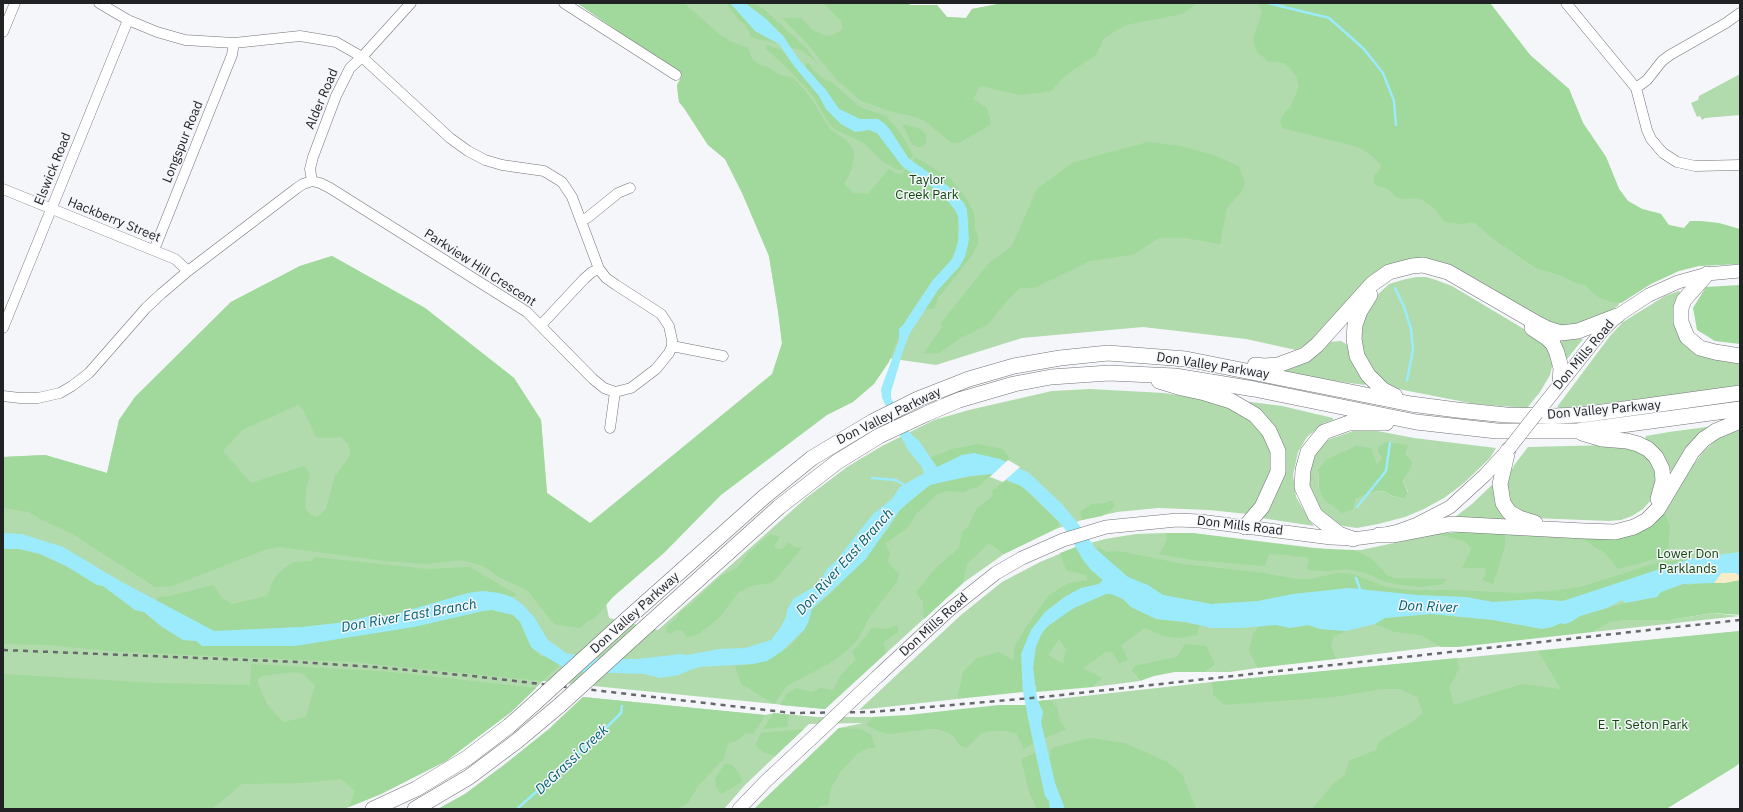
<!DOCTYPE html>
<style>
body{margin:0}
#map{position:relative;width:1743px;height:812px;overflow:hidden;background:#f4f6fa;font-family:"IBM Plex Sans",sans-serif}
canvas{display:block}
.frame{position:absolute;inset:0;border:4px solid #212223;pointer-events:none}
</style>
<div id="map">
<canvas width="1743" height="812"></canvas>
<div class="frame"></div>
</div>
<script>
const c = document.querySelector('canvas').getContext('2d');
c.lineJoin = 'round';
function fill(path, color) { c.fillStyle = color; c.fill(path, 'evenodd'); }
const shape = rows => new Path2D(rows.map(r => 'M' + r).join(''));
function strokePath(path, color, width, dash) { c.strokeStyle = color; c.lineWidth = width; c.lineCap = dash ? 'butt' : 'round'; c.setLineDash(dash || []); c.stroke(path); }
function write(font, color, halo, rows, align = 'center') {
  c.font = font + ' "IBM Plex Sans",sans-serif'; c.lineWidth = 3; c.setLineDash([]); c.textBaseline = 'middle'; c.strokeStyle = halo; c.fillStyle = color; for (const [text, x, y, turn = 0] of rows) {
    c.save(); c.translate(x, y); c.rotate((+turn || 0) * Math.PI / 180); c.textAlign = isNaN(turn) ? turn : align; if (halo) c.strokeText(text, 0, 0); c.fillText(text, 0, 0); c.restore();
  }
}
fill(shape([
 [578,3,908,3,910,5,937,5,947,17,966,18,972,9,1003,3,1490,3,1530,55,1569,89,1583,123,1606,157,1619,189,1628,201,1642,209,1661,214,1618,306,1588,324,1559,326,1415,259,1323,329,1304,346,1296,350,1246,339,1143,327,1022,338,936,365,782,343,778,311,769,256,743,194,725,159,708,145,684,108,679,102,677,85,682,76],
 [1740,74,1740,115,1705,118,1702,120,1700,116,1697,117,1691,103,1698,100,1699,96],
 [332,256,425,308,514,378,541,420,547,493,590,523,609,618,658,630,806,498,847,467,882,446,934,420,969,410,1052,391,1090,389,1164,393,1195,398,1221,405,1241,414,1255,425,1265,436,1271,449,1273,470,1257,505,1247,514,1209,510,1158,508,1117,512,1082,520,1056,529,1004,554,963,583,825,709,543,681,511,712,446,761,381,794,344,809,3,809,3,457,45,455,107,473,119,420,135,397,231,302,300,266],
 [1417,277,1426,277,1436,280,1452,286,1534,335,1549,349,1553,363,1550,375,1540,392,1527,408,1475,404,1393,388,1380,377,1371,367,1364,353,1361,334,1364,318,1371,301,1389,284,1406,279],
 [1679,291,1683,296,1679,333,1740,361,1740,386,1578,407,1560,408,1557,407,1610,336,1623,322,1665,296],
 [1560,336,1583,339,1564,363,1556,341],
 [1341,341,1348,345,1366,383,1365,385,1327,380,1280,371,1328,342],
 [1243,401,1282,406,1333,418,1333,420,1324,423,1307,437,1298,452,1293,475,1296,497,1310,521,1314,526,1261,518,1283,466],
 [1714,426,1672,471,1669,470,1666,460,1659,451,1645,440,1646,436,1669,432],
 [1362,428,1414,438,1496,448,1490,458,1464,483,1444,498,1424,509,1405,517,1378,524,1357,528,1343,526,1328,519,1329,517,1320,509,1313,496,1309,482,1309,469,1313,458,1322,444,1330,439],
 [1382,457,1409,472,1403,481,1408,492,1403,499,1390,495,1385,491,1373,492,1363,496,1338,509,1332,505,1319,489,1318,470,1377,466],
 [1740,429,1740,606,1669,620,1713,613,1740,616,1593,632,1598,629,1484,641,1336,659,1303,653,1252,657,1257,668,1230,672,1206,672,1215,665,1132,672,1140,681,1093,687,1101,678,959,693,957,699,859,710,961,615,1002,582,1040,562,1076,547,1105,539,1136,534,1166,533,1192,533,1332,550,1361,550,1436,534,1464,532,1579,537,1664,511,1693,465,1705,450,1717,439],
 [1611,445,1636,450,1646,456,1652,462,1658,477,1651,500,1643,509,1632,516,1621,520,1609,521,1533,518,1514,507,1508,497,1506,486,1509,474,1515,464,1528,447],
 [1497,480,1512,520,1451,520,1472,504],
 [1740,631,1740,762,1736,766,1666,809,754,809,839,728,863,723,809,724,745,785,724,809,438,809,465,794,504,765,549,729,583,697,765,715,774,713,817,717,872,717,868,723,961,709,1026,705,1038,701,1212,682]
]), '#b1dbac');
fill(shape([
 [577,3,684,3,718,33,730,41,748,48,752,59,758,64,766,66,780,75,793,78,804,89,814,103,830,129,846,140,852,148,854,154,852,169,844,184,854,193,868,194,889,169,897,174,902,174,906,169,942,194,950,203,958,216,958,242,956,250,949,263,933,280,917,303,903,325,889,362,874,384,853,402,827,415,721,495,664,553,613,597,594,619,589,620,580,628,554,624,527,590,500,578,483,566,462,560,426,564,385,561,280,547,267,549,172,586,155,587,71,533,40,519,29,512,3,508,3,457,45,455,107,473,119,420,135,397,231,302,300,266,332,256,425,308,514,378,541,420,547,493,590,523,772,374,782,343,778,311,769,256,742,193,725,159,708,145,684,108,679,102,677,85,682,76],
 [298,405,303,410,316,437,328,438,341,437,348,444,351,454,335,476,326,509,317,517,311,515,305,508,306,488,310,474,304,466,251,483,223,451,242,430],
 [726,3,730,3,755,31,779,44,751,37,746,25,739,20],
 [745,3,754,3,765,10,805,47,818,64,802,50,792,48,783,36,765,18],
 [819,3,908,3,910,5,937,5,947,17,966,18,972,9,1003,3,1197,3,1182,14,1126,25,1104,38,1096,55,1066,75,1051,91,1021,95,980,86,973,99,987,108,991,124,961,142,952,143,925,121,912,116,889,111,860,100,836,79,806,42,782,18,802,18,811,29,823,35,831,36,842,30,842,22,826,6],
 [1258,3,1490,3,1530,55,1569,89,1583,123,1606,157,1619,189,1628,201,1642,209,1661,214,1669,225,1684,228,1690,221,1701,221,1719,223,1740,229,1740,264,1699,266,1679,271,1651,284,1621,303,1611,302,1598,297,1585,285,1573,282,1562,276,1536,268,1492,238,1474,222,1462,224,1445,222,1434,208,1419,198,1404,199,1396,197,1388,189,1376,185,1374,182,1374,176,1380,169,1381,165,1371,155,1358,147,1283,128,1280,122,1282,116,1291,106,1299,87,1296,76,1285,63,1268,61,1257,52,1253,40,1262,12],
 [767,45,782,50,794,66,819,96,826,109,832,114,860,132,869,130,877,133,904,168,903,170,897,170,881,160,864,143,834,129,829,123,811,93,783,64,765,48],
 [806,63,809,64,815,72,825,80,833,83,857,105,865,109,886,116,901,134,913,155,910,160,891,131,869,119,860,119,839,109,825,90,806,67],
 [902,124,920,129,926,134,926,141,923,147,918,147,912,144],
 [1148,142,1180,146,1211,154,1238,166,1245,183,1242,191,1227,208,1220,244,1185,238,1159,238,1132,255,1090,261,1034,288,1020,288,1006,302,987,325,959,339,939,353,923,354,942,327,941,323,989,263,1012,246,1037,189,1074,162],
 [915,157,951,179,968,201,974,214,975,229,978,236,978,244,973,254,938,298,934,309,925,309,938,290,960,266,969,222,967,216,912,162],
 [1740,285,1740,344,1715,341,1697,330,1693,308,1706,287],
 [1386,442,1408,445,1405,454,1412,462,1409,472,1403,481,1408,493,1405,497,1403,499,1390,495,1385,491,1373,492,1363,496,1355,500,1353,509,1342,513,1325,500,1319,489,1318,470,1326,460,1356,446,1371,448,1377,465,1382,457,1378,452,1378,448],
 [978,444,1003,449,1010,459,1007,462,1000,459,937,467,930,458,952,449],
 [992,474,978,487,969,489,965,492,948,491,937,494,917,513,908,527,885,544,890,553,887,561,899,574,897,582,871,615,857,640,850,648,830,663,787,686,774,704,741,684,735,666,753,664,781,652,791,645,804,630,808,623,812,609,834,591,889,528,900,510,930,485,949,480],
 [1005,481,1021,486,1060,523,1055,529,1004,554,989,543,967,564,963,583,924,619,923,602,916,592,936,568,959,548,962,532,968,527,977,508,989,499,993,495,992,491],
 [1110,501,1113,501,1114,505,1112,510,1102,516,1082,520,1081,518,1080,512,1091,504,1105,503],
 [1664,511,1670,527,1668,551,1656,558,1641,563,1618,569,1605,553,1579,537],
 [1464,532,1505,533,1505,546,1493,584,1482,580,1486,574,1485,568,1462,568,1472,548,1462,540,1436,534],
 [1166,533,1192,533,1309,548,1352,550,1365,555,1374,561,1387,575,1394,578,1446,579,1444,584,1422,587,1402,585,1386,582,1366,573,1346,569,1326,571,1307,570,1309,558,1287,555,1269,554,1265,566,1193,560,1159,554,1167,540],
 [770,534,780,537,774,546,778,550,784,548,789,542,794,547,802,548,775,580,772,583,751,586,739,592,718,619,698,634,687,638,684,632,680,630,676,630,671,634,666,632,667,626,676,619,681,611,689,606,720,577,738,567,749,552],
 [1076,547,1091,570,1103,580,1099,584,1081,588,1066,596,1045,612,1031,630,1021,654,1023,692,957,699,963,672,977,658,999,652,1013,660,1015,646,1026,627,1049,595,1069,583,1088,580,1086,575,1066,570,1060,553],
 [1099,548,1107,552,1119,551,1183,564,1264,573,1296,579,1311,579,1337,573,1353,574,1386,587,1409,590,1453,590,1519,593,1552,591,1581,587,1656,563,1693,558,1563,601,1536,599,1493,602,1466,597,1416,595,1349,588,1293,594,1258,601,1211,604,1163,595,1148,585,1136,582,1121,573,1096,549],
 [3,549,19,549,40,554,66,566,97,585,103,586,135,610,144,612,162,627,183,640,196,641,202,646,273,646,369,634,483,611,492,610,513,615,520,622,531,647,541,656,546,656,559,665,543,681,353,662,121,652,48,645,3,644],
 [315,557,426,569,470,567,517,595,512,597,499,593,483,591,468,593,389,616,369,616,346,622,302,627,214,631,156,601,160,596,165,597,213,585,222,598,232,604,267,596,274,579,284,568,294,562,312,561],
 [1740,580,1740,615,1713,613,1669,620,1623,620,1609,622,1593,632,1458,647,1441,647,1421,635,1395,632,1375,624,1385,618,1431,614,1493,620,1542,629,1552,627,1561,623,1565,624,1571,622,1580,616,1625,603,1657,597,1661,592,1683,584,1690,585,1705,582,1725,583],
 [1106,594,1111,594,1123,599,1131,607,1156,619,1200,625,1197,635,1178,638,1163,636,1145,628,1121,645,1128,660,1119,663,1113,652,1106,652,1083,668,1102,678,1093,687,1036,692,1033,667,1036,646,1042,633,1048,626,1073,608],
 [1059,639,1066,649,1063,664,1048,655],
 [898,625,898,632,884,642,886,653,825,709,780,705,787,694,796,688,812,692,820,688,833,690,841,675,856,659,852,652,868,634,871,628,886,629],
 [1276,625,1290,628,1308,625,1320,629,1346,631,1333,637,1331,646,1336,659,1257,668,1249,651,1253,634,1259,626],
 [1740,631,1740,762,1736,766,1666,809,1312,809,1333,784,1345,775,1349,761,1376,750,1380,741,1415,720,1423,713,1417,697,1401,689,1381,689,1334,697,1225,705,1213,695,1212,682,1457,658,1459,669,1449,687,1454,705,1522,684,1561,689,1538,651],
 [1185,644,1206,646,1215,665,1206,672,1175,672,1154,676,1140,681,1132,672,1134,666,1177,657],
 [251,664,392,672,536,688,511,712,446,761,381,794,349,807,355,791,341,779,303,783,242,784,212,809,3,809,3,674,156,683,250,685],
 [294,672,303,674,315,685,306,717,283,722,267,704,258,684,258,679,262,676],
 [583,697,765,715,753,734,746,733,738,740,728,744,724,758,698,786,688,803,677,809,438,809,465,794,504,765,549,729],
 [1050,700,1057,707,1060,721,1066,729,1045,738,1041,721,1043,712,1038,701],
 [999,705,1026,705,1033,743,1024,749,1016,733,1005,731,989,731,981,734,966,748,959,745,956,739,949,733,938,729,928,729,889,734,881,732,866,725,872,717,908,715],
 [774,713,789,715,787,727,763,729],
 [839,728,860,729,870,734,876,748,868,748,857,754,841,771,831,788,828,805,819,806,818,809,754,809],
 [804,729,775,756,763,752,755,745,761,733],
 [1090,738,1125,743,1167,762,1182,774,1196,809,1065,809,1055,783,1049,759,1052,748],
 [1035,753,1045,796,1049,801,1050,809,1037,809,1029,792,1021,759],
 [727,764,732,765,741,776,742,782,721,794,716,786,715,779,723,766]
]), '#a1d89b');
fill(shape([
 [1721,573,1736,573,1740,576,1740,580,1725,583,1714,583]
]), '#f6ecc7');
fill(shape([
 [730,3,745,3,765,18,783,36,800,61,826,90,839,109,860,119,878,119,885,124,891,131,908,158,948,186,964,203,967,210,969,240,965,257,960,266,938,290,910,333,904,348,891,392,891,398,910,433,919,441,937,467,962,455,974,453,1000,459,1029,473,1062,504,1077,522,1096,549,1128,577,1148,585,1163,595,1211,604,1258,601,1293,594,1349,588,1416,595,1466,597,1493,602,1536,599,1563,601,1693,558,1740,552,1740,576,1736,573,1721,573,1714,583,1683,584,1661,592,1657,597,1625,603,1622,600,1607,608,1580,616,1571,622,1565,624,1561,623,1552,627,1542,629,1493,620,1431,614,1385,618,1375,624,1346,631,1320,629,1308,625,1290,628,1276,625,1241,628,1211,628,1186,622,1156,619,1131,607,1123,599,1111,594,1106,594,1074,608,1048,626,1042,633,1036,646,1033,667,1036,692,1038,701,1043,712,1041,722,1055,783,1065,809,1050,809,1049,801,1045,796,1028,718,1023,692,1021,654,1031,630,1045,612,1066,596,1081,588,1099,584,1103,580,1091,570,1083,560,1067,532,1060,523,1034,497,1021,486,992,474,970,476,934,484,930,485,910,501,900,510,865,560,812,609,808,623,804,630,781,652,767,661,753,664,700,667,690,670,679,675,660,678,644,674,584,672,563,667,536,651,531,647,520,622,513,615,492,610,483,611,414,627,295,646,202,646,196,641,183,640,162,627,144,612,135,610,103,586,97,585,66,566,40,554,19,549,3,549,3,533,22,534,63,547,120,581,214,631,302,627,346,622,369,616,389,616,468,593,483,591,499,593,512,597,522,604,534,617,548,640,566,653,575,655,601,659,637,659,681,654,687,655,719,649,745,648,771,640,780,628,786,617,787,610,793,599,812,588,822,578,827,569,835,562,873,514,891,500,900,487,924,473,922,467,908,450,901,437,882,398,881,389,899,340,899,329,903,325,933,280,953,258,958,242,959,227,958,216,955,210,942,194,902,166,877,133,869,130,855,132,841,124,826,109,819,96,794,66,779,44,755,31]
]), '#9bebfc');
fill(shape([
 [1008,460,1020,467,1003,482,990,477]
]), '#f4f6fa');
strokePath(shape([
 [1268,3,1329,18,1364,49,1383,73,1394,101,1396,125],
 [1395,288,1404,307,1411,329,1413,350,1407,380],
 [872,478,896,480,906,486],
 [1357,507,1386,471,1390,443],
 [1356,578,1361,592],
 [517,809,536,792,542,790,544,784,555,778,558,771,602,732,621,713,622,706]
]), '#9bebfc', 2.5);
const minor = shape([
 [564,3,676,75],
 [1566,3,1636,88,1647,130,1651,139,1663,153,1677,162,1695,166,1740,165],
 [3,32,15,3],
 [1636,88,1647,80,1662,61,1670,55,1726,23,1740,13],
 [312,181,310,169,313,157,336,96,350,68,362,57,411,3],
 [3,189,175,259,188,271],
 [581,220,587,218,618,193,630,188],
 [154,250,232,55,234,43],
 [541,325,584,279,592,272,599,269],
 [3,328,128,20],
 [672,346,723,356],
 [3,396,20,398,38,398,60,393,72,386,89,373,146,308,161,294,188,271,297,188,303,184,312,181,320,183,330,188,527,312,593,379,604,388,615,392,631,388,656,369,669,353,672,346,672,340,669,326,661,314,616,285,606,278,599,269,572,197,562,182,544,171,502,165,485,160,468,151,450,138,362,57,336,42,300,36,234,43,185,40,157,32,128,20,99,3],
 [610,428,615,392]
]);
const major = shape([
 [1537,413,1603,330,1617,316,1649,295,1678,282,1707,274,1740,271],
 [878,676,948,611,996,573,1022,558,1063,540,1106,527,1177,520,1200,521,1331,538,1353,539,1376,536,1398,531,1417,524,1450,507,1485,475,1508,450],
 [739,809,766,781,810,740]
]);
const highway = shape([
 [1707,274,1684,300,1681,308,1681,322,1687,337,1700,348,1715,352,1740,356],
 [1370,295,1360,311,1355,325,1354,339,1357,356,1368,375,1383,390,1395,396],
 [1532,328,1547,338,1553,344,1557,353,1561,368,1560,382],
 [1255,365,1264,366,1278,365,1305,355,1317,345,1372,284,1389,272,1412,266,1423,265,1448,272,1538,324,1548,329,1561,333,1578,331,1617,316],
 [1159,381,1182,388,1205,393,1231,401,1255,415,1269,431,1278,451,1278,472,1262,507,1245,527],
 [1582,433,1602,439,1627,441,1638,444,1648,449,1656,457,1662,469,1663,481,1658,499],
 [1508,450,1500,484,1503,503,1509,512,1519,518,1535,523],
 [1379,535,1394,535,1451,524,1584,531,1615,532,1634,527,1647,520,1658,509,1692,452,1704,439,1716,431,1740,421],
 [1353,539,1339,534,1315,515,1302,487,1303,470,1308,452,1324,432,1349,423,1386,423],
 [626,620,764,497,812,458,872,422,918,399,969,379,1014,366,1060,358,1108,353,1186,359,1411,404,1457,410,1506,415,1553,416,1581,415,1740,393],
 [650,623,779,507,837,462,879,436,926,414,959,400,1014,384,1051,377,1109,373,1175,376,1254,389,1416,422,1497,431,1577,431,1740,409],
 [373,809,416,789,467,758,509,726,535,703],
 [415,809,469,777,517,741,560,705]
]);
strokePath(minor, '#727477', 11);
strokePath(major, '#727477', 14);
strokePath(highway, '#727477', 16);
strokePath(minor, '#fff', 10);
strokePath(major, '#fff', 13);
strokePath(highway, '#fff', 15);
strokePath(shape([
 [3,650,297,662,374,667,472,676,792,713,872,712,1043,697,1740,620]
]), '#67686a', 2.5, [5, 5]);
const majorBridge = shape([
 [1508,450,1537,413],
 [810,740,878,676]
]);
const highwayBridge = shape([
 [535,703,626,620],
 [560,705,650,623]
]);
strokePath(majorBridge, '#727477', 14, []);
strokePath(highwayBridge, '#727477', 16, []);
strokePath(majorBridge, '#fff', 13);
strokePath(highwayBridge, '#fff', 15);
write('13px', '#212223', '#f4f6fa', [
 ["Alder Road",322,99,-67],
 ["Longspur Road",183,142,-68],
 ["Elswick Road",53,169,-68],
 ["Hackberry Street",114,220,22],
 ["Parkview Hill Crescent",480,268,33],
 ["Don Mills Road",1584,355,-50],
 ["Don Valley Parkway",1213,366,9],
 ["Don Valley Parkway",1604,410,-5],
 ["Don Valley Parkway",889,416,-26],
 ["Don Mills Road",1240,526,7],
 ["Don Valley Parkway",635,613,-42],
 ["Don Mills Road",934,625,-42]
]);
write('13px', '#12480d', '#f4f6fa', [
 ["Taylor",927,180],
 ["Creek Park",927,195],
 ["Lower Don",1688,554],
 ["Parklands",1688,569],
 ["E. T. Seton Park",1643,725]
]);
write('italic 14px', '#01616f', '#f4f6fa', [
 ["Don River East Branch",845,562,-48],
 ["Don River",1428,607,2],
 ["Don River East Branch",409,616,-10],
 ["DeGrassi Creek",572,760,-43]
]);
</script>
